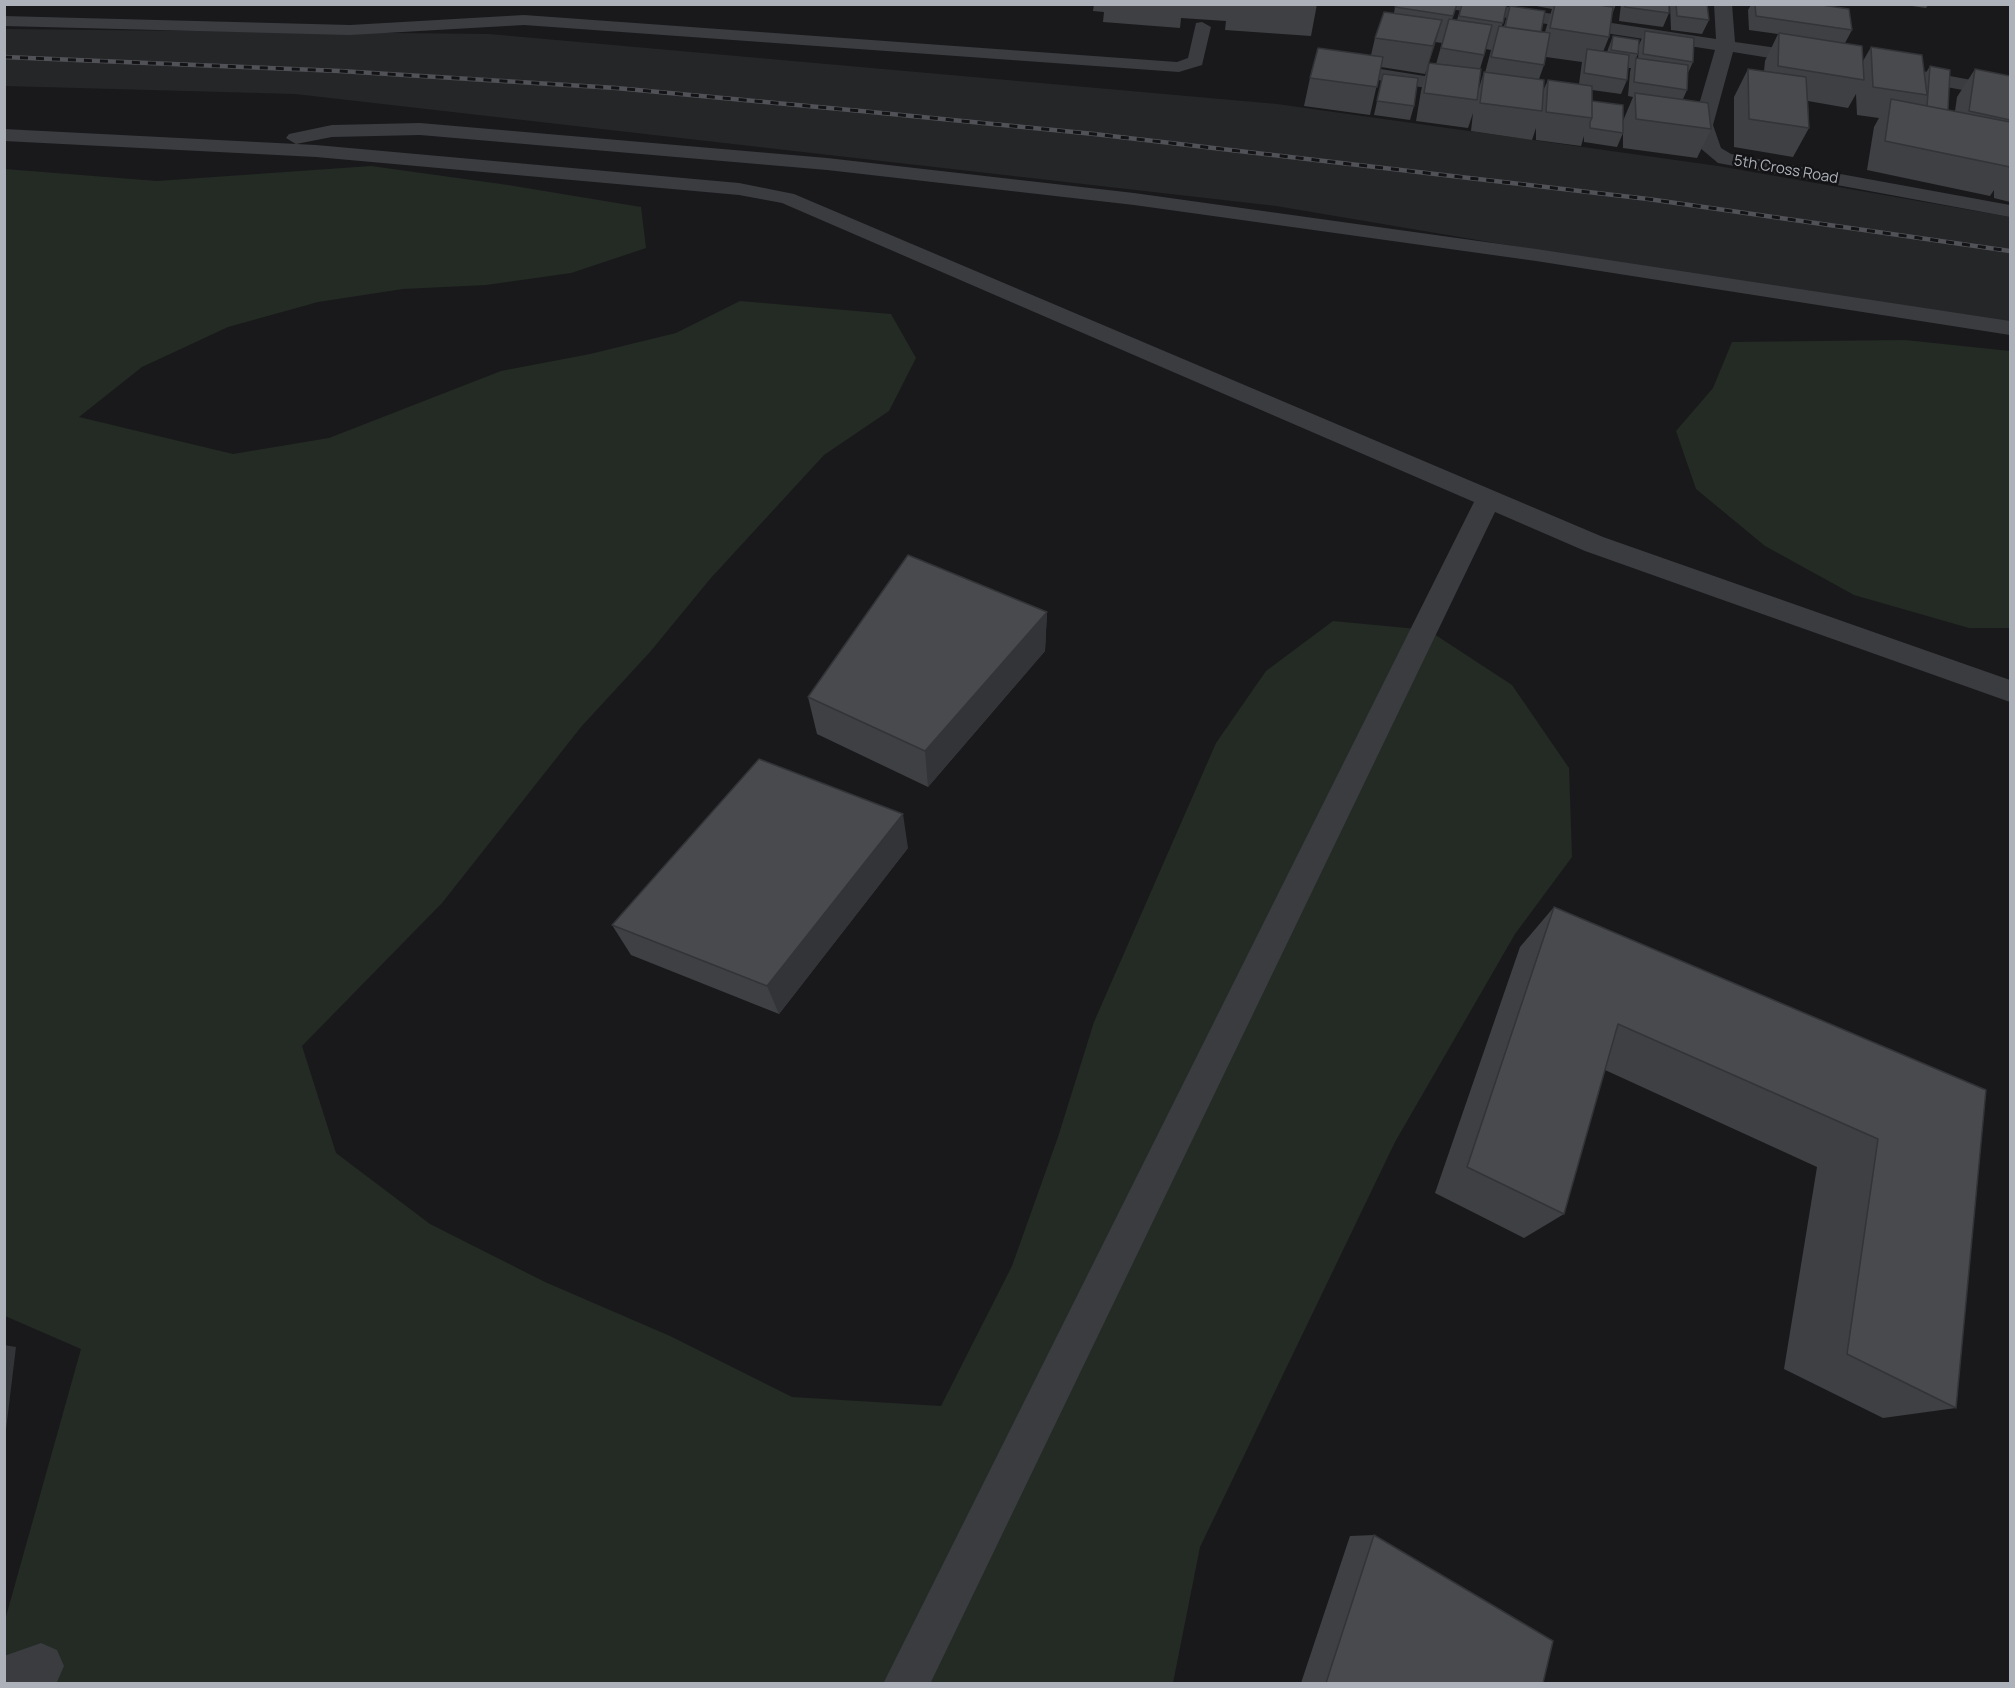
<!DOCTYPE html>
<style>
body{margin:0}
#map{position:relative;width:2015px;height:1688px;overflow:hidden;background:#19191b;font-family:Manrope,sans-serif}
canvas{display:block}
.frame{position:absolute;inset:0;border:6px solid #adb2ba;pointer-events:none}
</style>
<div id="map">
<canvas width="2015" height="1688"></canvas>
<div class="frame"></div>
</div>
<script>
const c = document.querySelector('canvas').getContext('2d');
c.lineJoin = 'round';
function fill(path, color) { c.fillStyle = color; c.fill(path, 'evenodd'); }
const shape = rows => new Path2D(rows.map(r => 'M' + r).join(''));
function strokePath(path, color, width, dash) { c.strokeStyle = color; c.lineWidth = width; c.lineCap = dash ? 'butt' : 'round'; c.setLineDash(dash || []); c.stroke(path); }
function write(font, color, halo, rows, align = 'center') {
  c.font = font + ' Manrope,sans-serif'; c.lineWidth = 5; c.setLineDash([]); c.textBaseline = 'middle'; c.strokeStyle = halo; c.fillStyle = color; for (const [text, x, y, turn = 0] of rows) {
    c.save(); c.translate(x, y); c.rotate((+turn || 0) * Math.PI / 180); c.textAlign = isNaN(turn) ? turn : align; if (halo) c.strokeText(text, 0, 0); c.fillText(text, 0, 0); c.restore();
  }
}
fill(shape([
 [5,29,489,34,1277,104,1718,166,2010,217,2010,330,1276,206,295,94,5,86]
]), '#252628');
fill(shape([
 [371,166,508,185,641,207,646,248,571,273,486,285,403,289,318,302,228,327,142,367,79,417,233,454,329,438,501,371,590,354,676,333,740,301,891,314,916,358,889,411,824,455,710,579,650,652,581,727,442,903,302,1046,336,1153,430,1224,545,1282,670,1336,792,1397,941,1406,1012,1266,1058,1137,1094,1022,1216,743,1266,671,1333,621,1428,630,1512,685,1569,768,1572,857,1515,934,1395,1142,1200,1547,1173,1683,5,1684,5,1620,81,1349,5,1316,5,169,157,181],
 [1905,340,2010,351,2010,628,1969,628,1854,595,1765,546,1696,489,1676,431,1713,388,1732,342]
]), '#232b24');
fill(shape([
 [524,15,1177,62,1188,58,1196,23,1202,22,1211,27,1202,65,1179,72,524,25,350,35,4,26,4,16,350,25,524,15],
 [420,123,827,158,1134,193,1536,249,2010,321,2010,335,1536,261,1134,205,827,170,420,135,332,137,296,144,286,138,289,134,332,125,420,123],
 [4,129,316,145,739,183,794,194,1603,537,2010,680,2010,702,1585,551,1495,512,930,1684,883,1684,1474,502,782,203,739,195,316,157,4,141,4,129],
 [41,1643,57,1650,64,1666,57,1682,4,1684,4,1656,41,1643]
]), '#3a3c40');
fill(shape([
 [1442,4,1488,4,1716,39,1714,4,1732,4,1735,42,1813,53,1822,59,1813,65,1733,52,1713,125,1721,148,1731,154,2010,205,2010,217,1718,163,1699,147,1693,125,1715,50,1450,9,1442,4],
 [1336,62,1469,83,1479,89,1469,95,1329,72,1327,68,1336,62],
 [1906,68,2010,87,2010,99,1899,78,1897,74,1899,70,1906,68]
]), '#3a3c40');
const rail = shape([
 [4,57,340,71,616,88,861,111,1094,134,1648,199,2010,251]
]);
strokePath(rail, '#505257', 4.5);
strokePath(rail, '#141416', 3, [8]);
fill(shape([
 [1094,4,1317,4,1311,36,1225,30,1226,21,1181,18,1180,28,1103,22,1104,12,1093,11],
 [1457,4,1452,20,1457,20,1462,4,1507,4,1502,26,1504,26,1510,6,1541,32,1545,32,1552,9,1526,4,1616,4,1612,15,1609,37,1603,52,1607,52,1613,36,1638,54,1636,58,1638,58,1639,45,1645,31,1693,62,1688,73,1687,90,1683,99,1711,129,1697,158,1623,148,1623,133,1617,147,1584,142,1584,136,1581,146,1536,140,1536,128,1532,140,1471,131,1473,113,1468,128,1416,121,1421,91,1427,69,1425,74,1381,67,1370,115,1304,106,1310,78,1371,55,1375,38,1394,13,1395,7],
 [1435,42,1442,43,1436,64,1429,63],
 [1486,49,1491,50,1485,73,1484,72,1479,88,1480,69],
 [1546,57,1582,62,1579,84,1548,80,1543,91,1539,79,1544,65],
 [1628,68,1631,68,1630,72,1628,96,1633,97,1623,121,1592,101,1592,90,1621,94,1627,80],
 [1621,4,1669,4,1669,13,1663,27,1619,21],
 [1670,4,1707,4,1709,20,1702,34,1671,30],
 [1748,4,1815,4,1852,30,1845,43,1863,61,1871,47,1924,76,1930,66,1948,110,1955,111,1957,97,1975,69,2009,76,2010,68,2010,202,1994,198,1994,190,1990,196,1867,170,1874,127,1879,118,1857,115,1856,94,1848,108,1808,101,1809,128,1793,157,1734,147,1734,97,1748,69,1764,71,1765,61,1778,34,1749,30,1748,10,1751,5],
 [1898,4,1929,4,1926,8],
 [1383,74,1414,106,1410,120,1374,115],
 [1047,612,1045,651,928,787,817,734,808,697],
 [908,848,779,1014,631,955,612,925],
 [1554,907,1986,1090,1956,1408,1883,1418,1784,1369,1817,1167,1605,1070,1564,1214,1524,1238,1435,1193,1520,947],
 [1374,1535,1543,1683,1301,1683,1350,1536]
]), '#3e4043');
fill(shape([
 [1442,20,1434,48,1425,74,1433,46],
 [1047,612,1045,651,928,787,925,751],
 [903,814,908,848,779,1014,767,986],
 [4,1345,16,1347,4,1446]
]), '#323437');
const building = shape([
 [1398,4,1457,4,1453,16,1395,7,1398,4],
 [1462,4,1507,4,1503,23,1459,16,1462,4],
 [1555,4,1592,4,1613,7,1609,37,1550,28,1555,4],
 [1625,4,1669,4,1669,13,1625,7,1625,4],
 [1676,4,1707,4,1709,20,1677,16,1676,4],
 [1755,4,1815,4,1849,9,1852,30,1756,16,1755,4],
 [1510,6,1545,11,1541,32,1505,27,1510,6],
 [1384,12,1442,20,1433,46,1375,38,1384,12],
 [1449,19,1492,25,1484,55,1441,48,1449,19],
 [1499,26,1550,33,1544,65,1491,57,1499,26],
 [1645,31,1694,38,1693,62,1643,54,1645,31],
 [1779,33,1862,46,1864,80,1778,66,1779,33],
 [1613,36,1639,40,1638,54,1611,50,1613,36],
 [1871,47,1922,55,1927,95,1873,87,1871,47],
 [1318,48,1383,57,1377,87,1310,78,1318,48],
 [1587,49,1629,55,1627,80,1584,73,1587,49],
 [1636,58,1688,65,1687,90,1634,82,1636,58],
 [1429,63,1481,69,1477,100,1424,93,1429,63],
 [1930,66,1950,70,1948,110,1927,106,1930,66],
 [1748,69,1806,77,1809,128,1749,119,1748,69],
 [1975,69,2010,76,2010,120,1969,111,1975,69],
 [1484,72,1544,80,1542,111,1480,103,1484,72],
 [1383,74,1418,78,1414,106,1377,101,1383,74],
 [1548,80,1592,86,1592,118,1546,112,1548,80],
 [1635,93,1708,103,1711,129,1636,119,1635,93],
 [1891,99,2010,122,2010,167,1885,141,1891,99],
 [1592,101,1623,105,1623,133,1590,128,1590,122,1592,118,1592,101],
 [908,555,1047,612,925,751,808,697,908,555],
 [759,759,903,814,767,986,612,925,759,759],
 [1554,907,1986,1090,1956,1408,1847,1354,1878,1139,1618,1024,1564,1214,1467,1167,1554,907],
 [1374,1535,1553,1641,1543,1683,1326,1683,1374,1535]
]);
fill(building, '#484a4e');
strokePath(building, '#323437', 1.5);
write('15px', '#adb2ba', '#141416', [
 ["5th Cross Road",1786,170,10]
]);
</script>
